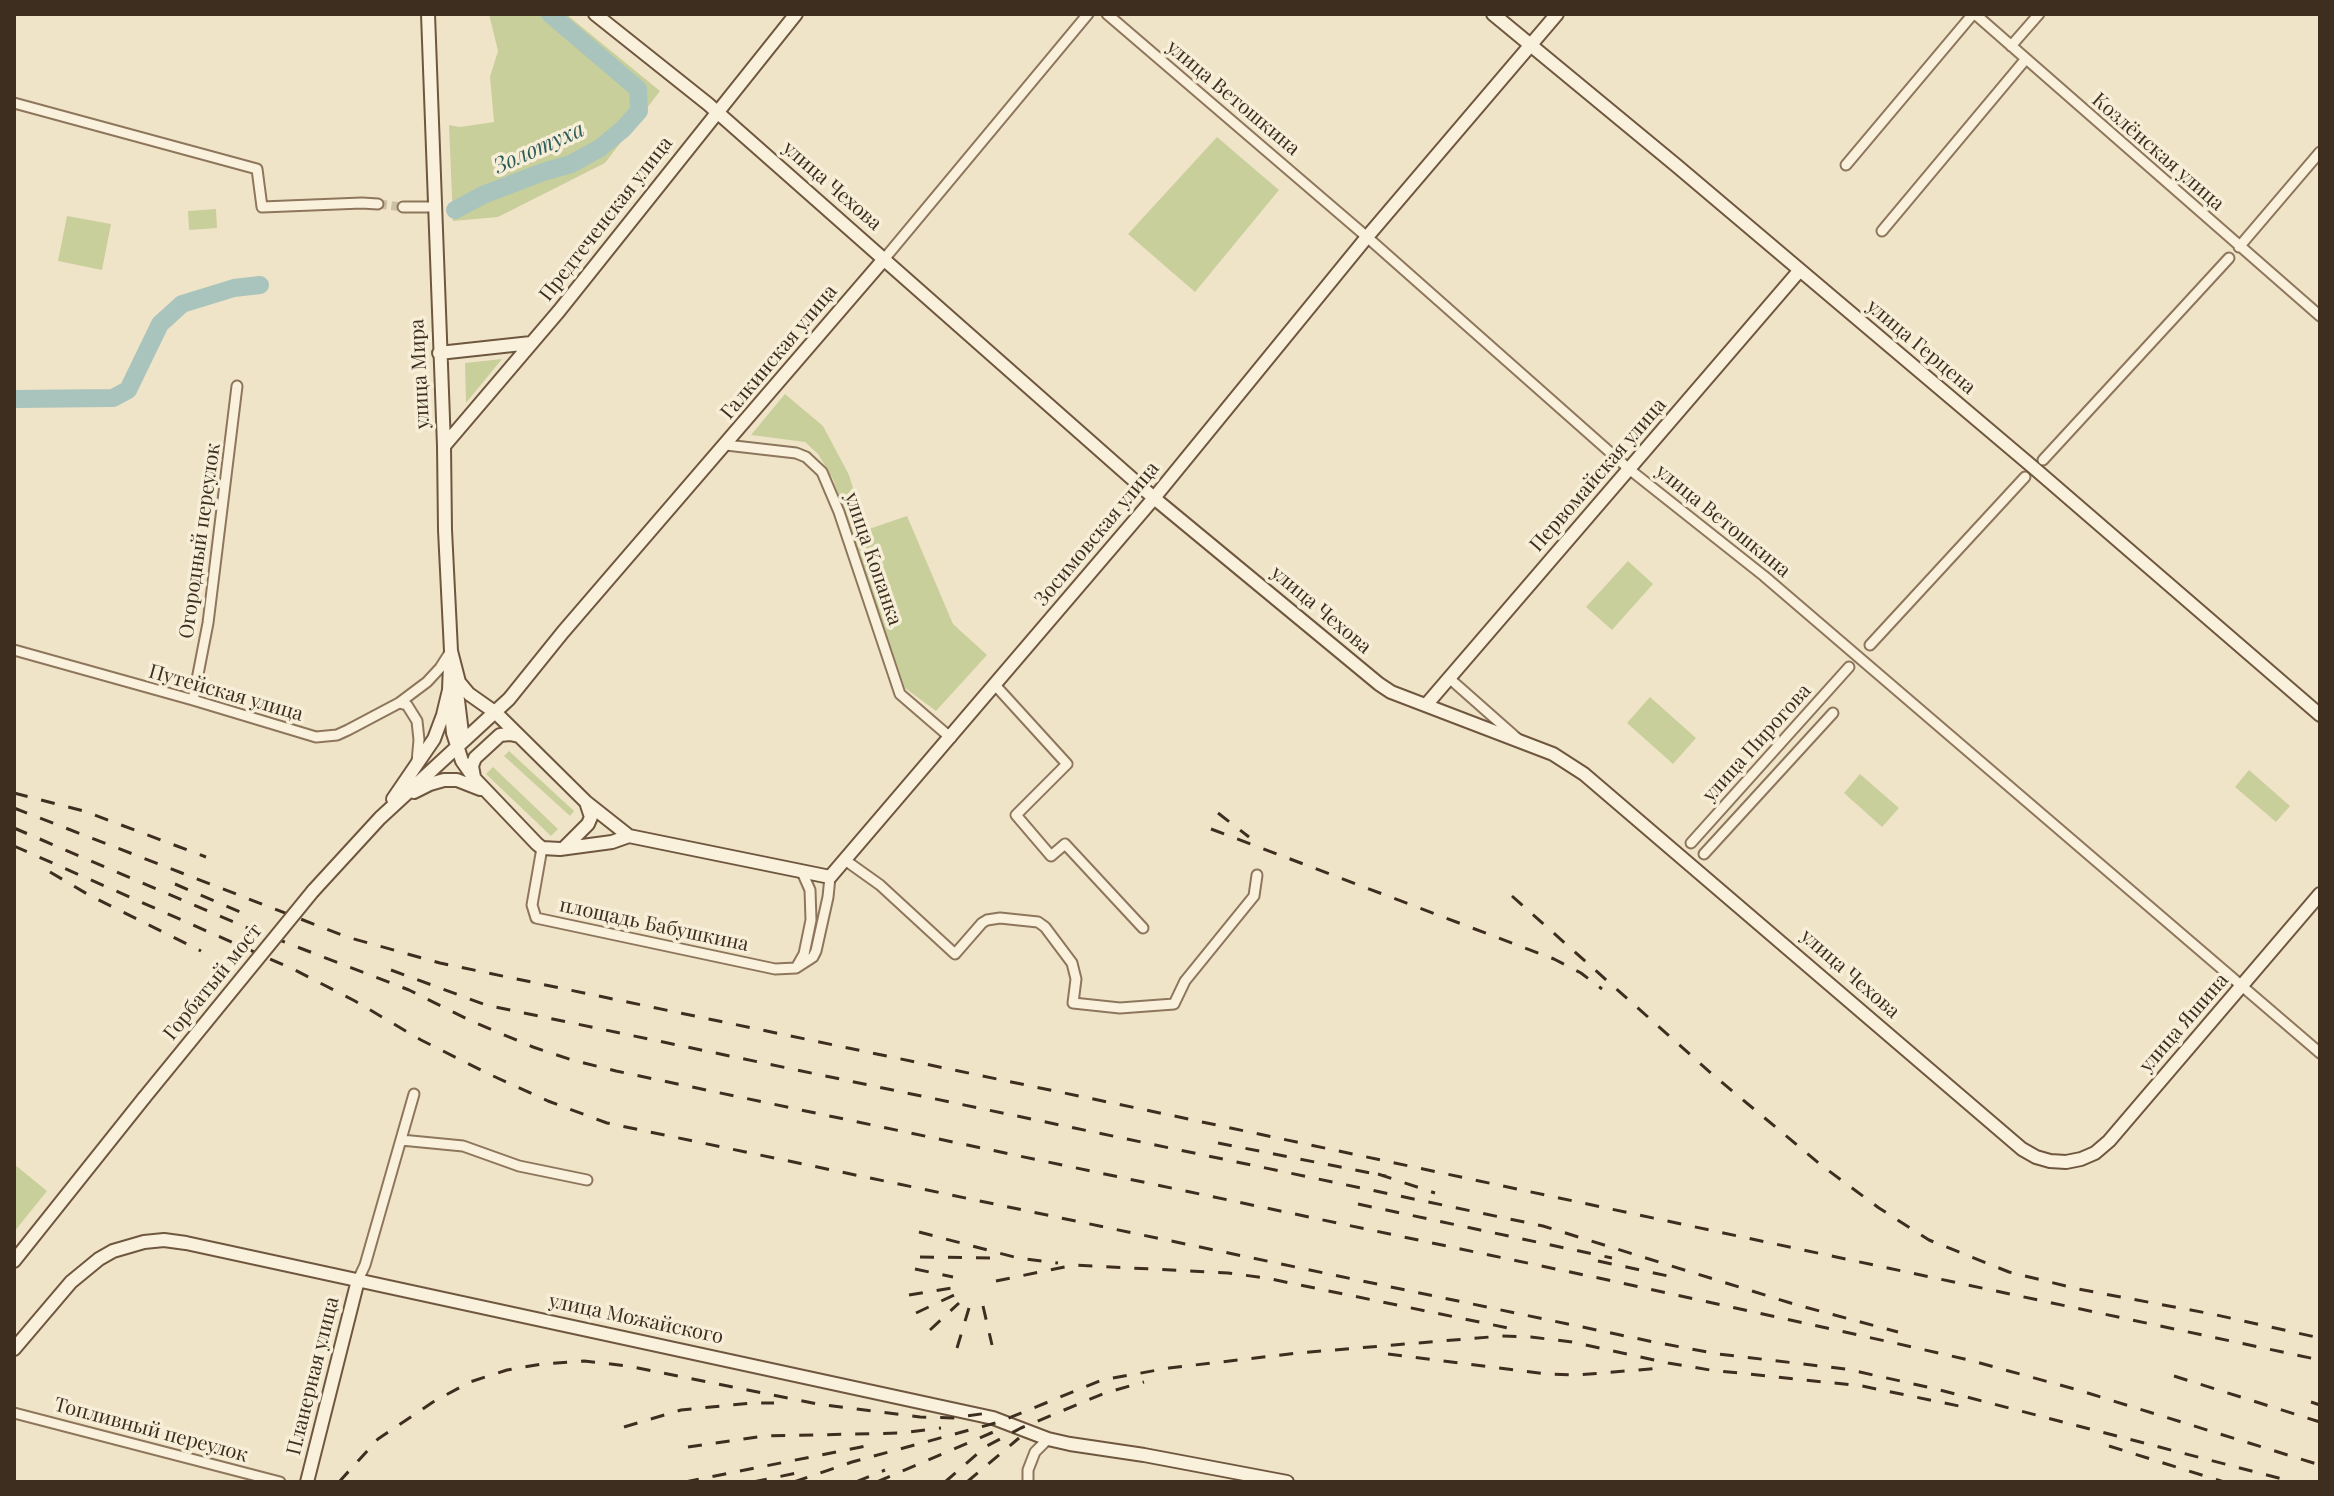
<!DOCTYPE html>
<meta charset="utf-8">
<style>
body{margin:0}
#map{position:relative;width:2334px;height:1496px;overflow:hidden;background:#f0e4c8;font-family:"Playfair Display",serif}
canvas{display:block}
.frame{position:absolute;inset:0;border:16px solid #3d2e20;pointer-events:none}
</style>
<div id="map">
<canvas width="2334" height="1496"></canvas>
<div class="frame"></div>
</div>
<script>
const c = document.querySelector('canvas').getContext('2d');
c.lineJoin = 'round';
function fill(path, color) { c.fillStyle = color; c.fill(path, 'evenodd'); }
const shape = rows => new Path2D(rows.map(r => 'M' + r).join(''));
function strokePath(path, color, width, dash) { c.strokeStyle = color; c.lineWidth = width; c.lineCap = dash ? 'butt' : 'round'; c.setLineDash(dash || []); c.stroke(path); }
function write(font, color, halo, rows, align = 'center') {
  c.font = font + ' "Playfair Display",serif'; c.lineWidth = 7; c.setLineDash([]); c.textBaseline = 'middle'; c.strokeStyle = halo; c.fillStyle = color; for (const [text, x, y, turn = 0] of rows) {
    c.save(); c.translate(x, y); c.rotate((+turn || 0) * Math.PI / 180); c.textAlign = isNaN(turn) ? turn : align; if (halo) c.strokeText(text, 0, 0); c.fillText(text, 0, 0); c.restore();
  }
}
fill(shape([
 [489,14,566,14,660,91,605,163,498,217,453,221,449,125,460,127,494,122,490,77,498,51],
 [1217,137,1279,190,1195,292,1128,234],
 [216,209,217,228,189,230,188,211],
 [67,216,111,224,102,270,58,261],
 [502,359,466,403,465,363],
 [785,394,823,426,849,475,866,530,907,516,953,624,987,655,936,711,905,688,833,479,818,454,805,442,751,435],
 [1628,561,1653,584,1612,630,1586,607],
 [1650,697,1696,738,1673,764,1627,723],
 [509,751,574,811,570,816,504,756],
 [493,767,558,829,551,836,486,774],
 [2249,770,2290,806,2276,822,2235,787],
 [1860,774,1899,808,1882,827,1844,793],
 [14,1164,47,1191,14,1232]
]), '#c9cf9b');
strokePath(shape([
 [455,210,483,195,543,172,571,164,600,148,623,129,639,111,638,89,550,14],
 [14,399,113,398,128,390,160,324,182,304,234,288,260,285]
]), '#a9c4bc', 18);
strokePath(shape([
 [378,204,403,207]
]), '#ccc0a6', 9, [9, 4.5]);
const street = shape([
 [1107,14,1367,237,1629,469,1764,576,2320,1053],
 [1975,14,2320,316],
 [2011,46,2039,14],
 [14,103,257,169,262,207,362,203,378,204],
 [1846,165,1973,14],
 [403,207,434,207],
 [1882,231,2025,60],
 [2239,247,2320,152],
 [885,258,1088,14],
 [726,445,796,453,806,457,822,472,839,512,900,694,951,738],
 [2043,460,2229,258],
 [1870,645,2025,477],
 [14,650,193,700,316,737,337,735,348,730,399,703,427,682,440,668,449,654],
 [1449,678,1518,739],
 [995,685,1067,764,1016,815,1051,856,1065,844,1143,928],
 [193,700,208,623,237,386],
 [399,703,407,705,417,721,419,740,417,762],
 [1691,843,1849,667],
 [538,846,542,848,532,905,536,918,775,969,796,968,813,957,816,951,828,897,830,877],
 [1704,854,1833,713],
 [845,860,880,885,955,954,982,923,987,920,1000,918,1038,922,1045,927,1072,963,1076,979,1073,1003,1120,1008,1174,1004,1185,981,1254,896,1257,875],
 [796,968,804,954,811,920,810,890,802,872],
 [401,1140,463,1146,519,1166,587,1180],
 [358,1280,365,1265,414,1094],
 [14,1413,280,1482],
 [1028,1482,1028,1470,1035,1452,1048,1439]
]);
const secondary = shape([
 [428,14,444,446,445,530,451,651,459,682,469,694,496,713,586,802,629,836,830,877,1154,498,1367,237,1557,14],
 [595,14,708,104,1154,498,1379,684,1391,692,1553,754,1584,774,2022,1149,2036,1157,2050,1161,2066,1162,2081,1159,2095,1153,2109,1141,2320,894],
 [1493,14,1677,166,2034,468,2320,715],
 [439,353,531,343],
 [444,446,559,311,796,14],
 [456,684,462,733,457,744],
 [449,690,453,733,462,761,474,778,537,844,542,848,560,849,612,842,629,836],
 [1426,705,1800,270],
 [474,777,472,766,475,758,500,735,510,734,519,736],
 [414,792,430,784,444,780,457,780,480,789],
 [393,799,434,739,443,715,449,690,450,664],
 [565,847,588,824,591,817,587,805],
 [313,891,380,818,509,699,563,632,885,258],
 [14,1261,144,1098],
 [14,1349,71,1282,99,1259,113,1251,144,1242,164,1240,186,1243,993,1418,1048,1439,1070,1444,1144,1455,1287,1482],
 [307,1482,358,1280]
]);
strokePath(street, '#8d765c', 13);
strokePath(secondary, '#6f573f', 16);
strokePath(street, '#faf1dc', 9);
strokePath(secondary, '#faf1dc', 12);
strokePath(shape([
 [14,793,84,811,206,857],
 [14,808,347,937,440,963,1146,1110,2320,1360],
 [1218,813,1249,837],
 [14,828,248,928,409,990,471,1021,533,1047,572,1060,616,1071,1608,1280,1890,1342,1969,1360,2078,1390,2320,1465],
 [1211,829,1554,959,1581,973,1602,989],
 [14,846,295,970,355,1001,421,1040,491,1075,548,1101,607,1123,1654,1342,1718,1354,1846,1369,1932,1388,2294,1482],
 [50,872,89,895,201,951],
 [175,884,245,914],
 [1512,896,1712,1074,1821,1165,1879,1208,1929,1240,2009,1272,2078,1289,2212,1314,2320,1338],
 [391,970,486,1005,1543,1226,1797,1305,1898,1332],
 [1218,1143,1386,1176],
 [1378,1174,1435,1193],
 [1358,1204,1612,1258],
 [919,1232,1018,1258,1058,1263],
 [920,1257,998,1258],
 [1598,1261,1673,1277],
 [915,1269,953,1277],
 [996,1281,1074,1265,1228,1273,1266,1278,1513,1329],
 [909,1295,952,1288],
 [983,1306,992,1345],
 [916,1313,954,1295],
 [930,1330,959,1303],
 [957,1348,969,1308],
 [1388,1354,1547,1374,1578,1375,1662,1368],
 [2174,1376,2320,1422],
 [2311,1402,2320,1405],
 [624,1427,681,1410,752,1403,774,1403],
 [2109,1446,2224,1482],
 [688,1447,765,1436,902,1433,941,1428],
 [339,1482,378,1439,433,1402,470,1382,507,1370,542,1364,584,1361,628,1366,818,1404,920,1417,953,1418,995,1412],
 [685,1482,876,1444],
 [753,1482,797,1473],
 [794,1482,852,1462,999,1422,1102,1380,1169,1368,1298,1353,1502,1336,1531,1337,1572,1342,1668,1363,1710,1370,1862,1386,1959,1406],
 [856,1482,885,1470],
 [877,1482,998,1430],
 [945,1482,985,1447,1021,1428,1105,1393,1144,1382],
 [967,1482,1019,1438]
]), '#3d2e20', 3, [14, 14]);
const secondaryBridge = shape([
 [144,1098,313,891]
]);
strokePath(secondaryBridge, '#6f573f', 16, []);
strokePath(secondaryBridge, '#faf1dc', 12);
write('20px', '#3d2e20', '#f7eed8', [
 ["улица Ветошкина",1233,98,40],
 ["Козлёнская улица",2158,152,41],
 ["улица Чехова",832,186,41],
 ["Предтеченская улица",606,219,-52],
 ["улица Герцена",1921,347,40],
 ["Галкинская улица",779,352,-50],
 ["улица Мира",420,374,-93],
 ["Первомайская улица",1598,475,-49],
 ["улица Ветошкина",1723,521,39],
 ["Зосимовская улица",1097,534,-50],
 ["Огородный переулок",200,541,-82],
 ["улица Копанка",873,559,71],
 ["улица Чехова",1321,610,40],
 ["Путейская улица",226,693,16],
 ["улица Пирогова",1757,743,-48],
 ["площадь Бабушкина",654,925,12],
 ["улица Чехова",1850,974,41],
 ["Горбатый мост",213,982,-51],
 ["улица Яшина",2184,1023,-49],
 ["улица Можайского",636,1319,12],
 ["Планерная улица",313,1376,-76],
 ["Топливный переулок",151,1430,15]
]);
write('italic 22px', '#2f5d5a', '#f7eed8', [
 ["Золотуха",539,148,-24]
]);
</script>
